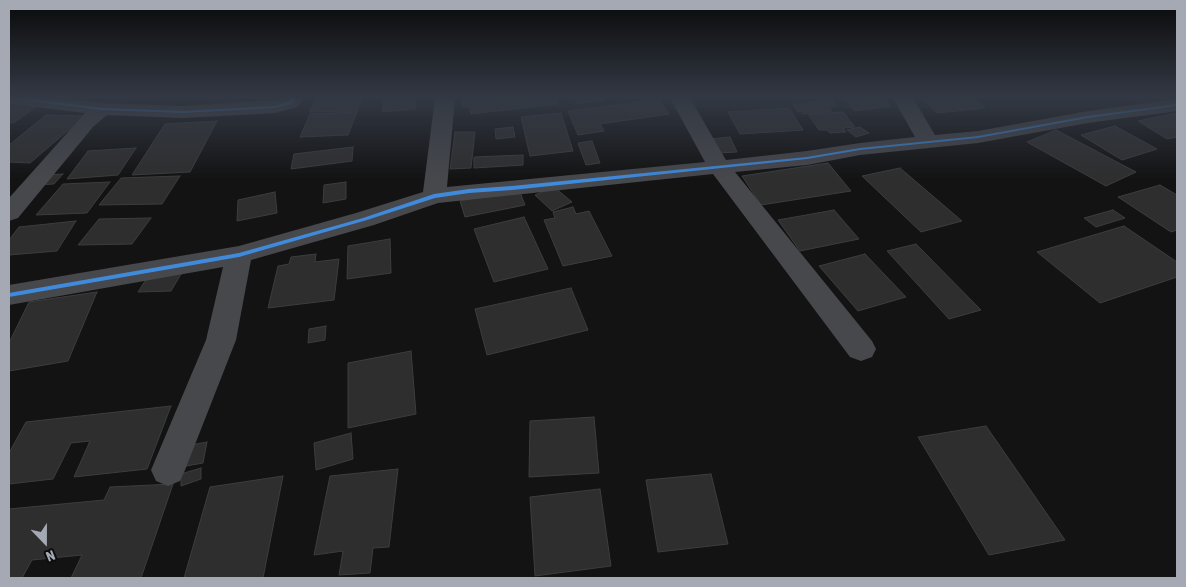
<!DOCTYPE html>
<style>
body{margin:0}
#map{position:relative;width:1186px;height:587px;overflow:hidden;background:#131313;font-family:"Asap Condensed",sans-serif}
canvas{display:block}
.frame{position:absolute;inset:0;border:10px solid #a5a9b3;pointer-events:none}
.north{position:absolute;left:20px;top:517px;width:50px;height:50px;-webkit-text-stroke:4px #0d0d0f;paint-order:stroke;rotate:158deg;font-size:14px;font-weight:700;line-height:20px;text-align:center;color:#a5a9b3}
.north::after{content:'';display:block;margin:auto;width:18px;height:22px;background:#a5a9b3;clip-path:polygon(50% 0,100% 100%,50% 72%,0 100%)}
</style>
<div id="map">
<canvas width="1186" height="587"></canvas>
<div class="frame"></div>
<div class="north">N</div>
</div>
<script>
const c = document.querySelector('canvas').getContext('2d');
c.lineJoin = 'round';
function fill(path, color) { c.fillStyle = color; c.fill(path, 'evenodd'); }
const shape = rows => new Path2D(rows.map(r => 'M' + r).join(''));
function strokePath(path, color, width, dash) { c.strokeStyle = color; c.lineWidth = width; c.lineCap = dash ? 'butt' : 'round'; c.setLineDash(dash || []); c.stroke(path); }
const building = shape([
 [316,98,362,98,357,111,309,112,316,98],
 [384,98,416,98,415,109,382,112,384,98],
 [461,98,555,98,558,104,471,114,469,106,463,107,461,98],
 [575,98,602,98,604,100,578,104,575,98],
 [843,98,883,98,891,106,855,111,843,98],
 [922,98,973,98,985,108,937,113,922,98],
 [659,99,669,114,600,124,604,131,578,135,568,111,659,99],
 [830,99,836,106,828,107,832,111,803,114,801,111,798,112,793,105,830,99],
 [9,103,38,105,14,123,9,122,9,103],
 [789,108,803,130,740,134,728,112,789,108],
 [357,112,348,135,300,137,310,114,357,112],
 [843,112,855,127,843,128,846,132,830,133,827,130,819,130,808,114,843,112],
 [561,113,573,151,530,156,521,117,561,113],
 [1177,113,1177,137,1167,139,1138,121,1177,113],
 [46,115,85,116,30,163,9,162,9,145,46,115],
 [217,121,190,172,132,175,165,124,217,121],
 [1115,126,1157,149,1122,160,1081,135,1115,126],
 [513,127,515,137,496,139,495,129,513,127],
 [860,127,869,133,856,137,847,130,860,127],
 [1056,130,1136,172,1106,186,1027,142,1056,130],
 [455,132,475,132,471,168,450,169,455,132],
 [730,137,737,152,717,153,710,139,730,137],
 [592,141,600,163,586,165,578,143,592,141],
 [353,147,352,161,291,169,294,154,353,147],
 [136,148,118,175,67,179,88,151,136,148],
 [523,155,523,165,474,168,474,157,523,155],
 [828,163,851,191,761,205,742,176,828,163],
 [900,168,962,221,921,232,862,176,900,168],
 [63,174,54,184,37,185,46,175,63,174],
 [180,176,162,204,99,205,121,178,180,176],
 [110,182,87,213,36,215,63,184,110,182],
 [346,182,346,199,323,203,324,185,346,182],
 [1160,185,1177,195,1177,230,1171,232,1118,197,1160,185],
 [554,187,572,202,552,211,535,195,554,187],
 [519,190,525,205,465,217,460,201,519,190],
 [275,192,277,213,237,221,238,200,275,192],
 [573,207,576,214,589,211,612,256,563,266,544,220,555,218,553,212,573,207],
 [834,210,859,239,800,251,778,220,834,210],
 [1113,210,1125,218,1096,227,1084,218,1113,210],
 [524,217,548,269,494,282,474,229,524,217],
 [151,218,132,244,78,245,99,219,151,218],
 [76,221,57,251,9,255,9,240,19,227,76,221],
 [1124,226,1177,262,1177,277,1100,303,1037,252,1124,226],
 [390,239,391,273,347,279,348,246,390,239],
 [916,244,981,310,949,319,887,251,916,244],
 [316,254,315,262,339,259,334,300,268,308,278,266,289,264,291,257,316,254],
 [865,254,906,297,858,311,819,266,865,254],
 [181,274,171,291,138,292,149,275,181,274],
 [571,288,588,330,487,355,475,309,571,288],
 [97,292,68,361,9,371,9,343,29,302,97,292],
 [326,326,325,340,308,343,309,329,326,326],
 [411,351,416,414,348,428,348,363,411,351],
 [171,406,147,469,74,477,90,441,71,443,53,479,9,484,9,453,26,422,171,406],
 [594,417,599,473,529,477,530,421,594,417],
 [986,426,1065,540,989,555,918,437,986,426],
 [351,433,353,459,316,470,314,443,351,433],
 [207,442,203,463,175,468,180,447,207,442],
 [201,468,201,479,181,486,181,474,201,468],
 [398,469,389,547,373,548,370,573,339,575,343,551,314,555,330,476,398,469],
 [711,474,728,544,658,552,646,480,711,474],
 [283,476,263,578,184,578,210,487,283,476],
 [173,484,141,578,71,578,82,555,32,560,22,578,9,578,9,509,104,500,110,487,173,484],
 [600,489,611,566,535,576,530,497,600,489]
]);
fill(building, '#2e2e2e');
strokePath(building, '#3c3d3f', 1);
fill(shape([
 [9,98,61,98,102,103,183,106,304,98,297,107,275,113,183,118,107,115,93,127,18,218,9,221,9,198,85,113,12,104,9,103,9,98],
 [435,98,455,98,447,187,705,162,670,98,690,98,726,160,807,151,860,143,915,137,893,98,913,98,935,135,978,131,1088,111,1177,99,1177,111,1088,123,978,143,860,155,807,165,735,172,872,341,876,349,872,357,861,361,850,357,713,174,438,203,374,225,251,260,236,340,185,470,180,481,168,486,156,481,151,470,206,340,223,267,9,305,9,285,239,246,356,213,423,192,435,98]
]), '#47484c');
fill(shape([
 [10,98,23,98,102,108,183,111,275,106,288,102,292,98,296,98,292,104,275,108,183,113,102,110,12,99,10,98],
 [1177,104,1177,106,1088,118,978,138,860,150,807,159,512,190,469,193,435,198,367,220,239,257,9,297,9,293,239,253,363,218,434,194,469,189,512,186,807,157,860,148,978,136,1088,116,1177,104]
]), '#408adc');
const sky = c.createLinearGradient(0, 0, 0, 180);
sky.addColorStop(0, '#0a0a0a');
sky.addColorStop(0.54, '#333944');
sky.addColorStop(1, '#33394400');
c.fillStyle = sky;
c.fillRect(0, 0, 1186, 180);
</script>
